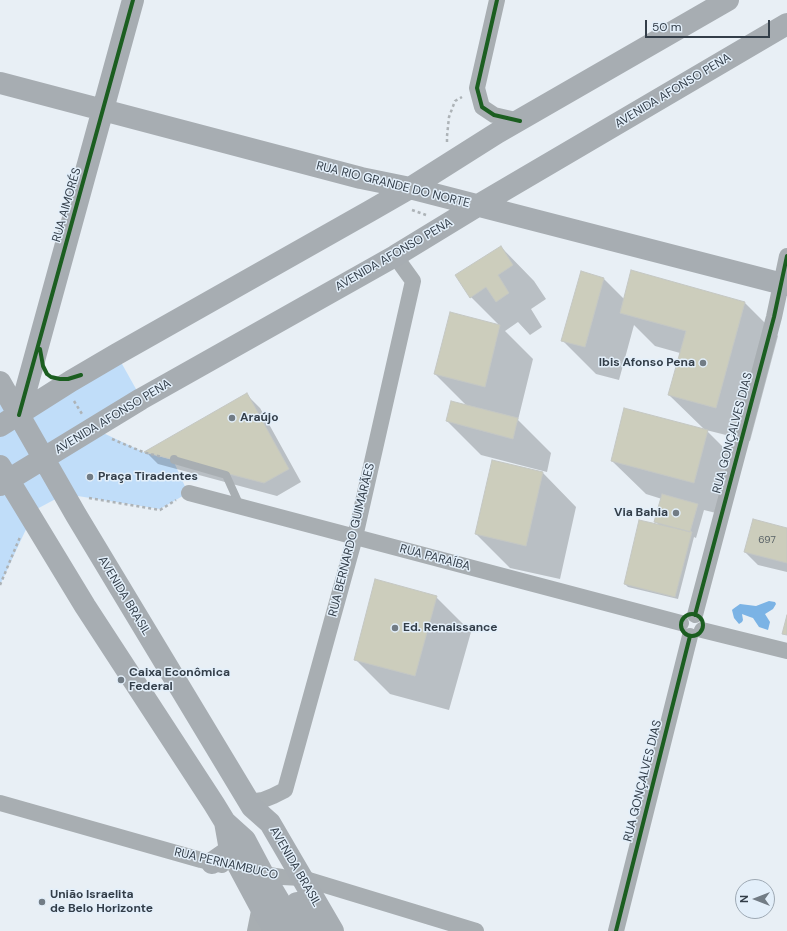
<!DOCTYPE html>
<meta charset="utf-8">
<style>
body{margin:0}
#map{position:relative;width:787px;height:931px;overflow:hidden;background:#e8eff5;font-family:"DM Sans",sans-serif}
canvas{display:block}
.north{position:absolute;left:735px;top:879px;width:40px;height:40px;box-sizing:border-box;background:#e3effa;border:1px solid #9da8b3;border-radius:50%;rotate:270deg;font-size:11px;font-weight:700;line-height:16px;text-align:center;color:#333e49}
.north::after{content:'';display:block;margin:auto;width:14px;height:18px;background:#727c85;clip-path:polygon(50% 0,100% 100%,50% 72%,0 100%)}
.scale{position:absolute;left:645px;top:20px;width:125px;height:18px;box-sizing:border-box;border:2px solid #333e49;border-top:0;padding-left:5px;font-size:12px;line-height:14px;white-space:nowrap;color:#333e49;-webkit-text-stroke:3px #e3effa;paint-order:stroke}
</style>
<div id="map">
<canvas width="787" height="931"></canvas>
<div class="north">N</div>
<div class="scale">50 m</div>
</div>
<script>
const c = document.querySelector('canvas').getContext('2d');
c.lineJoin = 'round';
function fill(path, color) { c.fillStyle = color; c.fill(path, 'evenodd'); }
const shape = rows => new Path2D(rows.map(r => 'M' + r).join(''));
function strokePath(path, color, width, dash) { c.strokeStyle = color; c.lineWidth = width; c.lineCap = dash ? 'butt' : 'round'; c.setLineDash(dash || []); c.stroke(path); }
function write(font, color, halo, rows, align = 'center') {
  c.font = font + ' "DM Sans",sans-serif'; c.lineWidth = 3; c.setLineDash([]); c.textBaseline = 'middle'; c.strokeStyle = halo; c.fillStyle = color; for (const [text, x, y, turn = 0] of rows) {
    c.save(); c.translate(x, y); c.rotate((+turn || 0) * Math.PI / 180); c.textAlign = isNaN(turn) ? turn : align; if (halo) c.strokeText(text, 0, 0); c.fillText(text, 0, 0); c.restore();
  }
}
fill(shape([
 [117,355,141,398,97,430,143,452,173,460,188,493,160,509,65,494,35,510,0,585,0,383,19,415]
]), '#c0ddf9');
fill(shape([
 [769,601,775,602,776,604,773,609,765,614,770,622,768,630,759,627,753,618,750,617,742,614,743,620,742,622,739,624,734,618,732,610,733,609,740,604,756,606]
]), '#7bb3e5');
fill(shape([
 [501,247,534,281,546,299,531,309,542,327,530,335,518,322,505,331,533,359,518,420,551,453,547,472,481,455,447,421,467,406,435,374,499,325,471,297],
 [604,279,624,299,744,302,778,336,750,441,706,430,741,465,728,516,704,510,696,538,694,537,678,599,628,587,625,584,660,526,655,521,662,499,646,494,612,461,705,430,669,395,680,353,655,346,634,325,619,380,596,374,562,340],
 [247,395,260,408,301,482,277,496,158,464,146,452],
 [543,473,576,507,560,579,510,568,476,534],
 [787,529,787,572,758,565,745,552],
 [436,597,471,632,449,710,390,694,355,659]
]), '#0003');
const building = shape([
 [501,246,513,265,498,275,509,293,496,302,486,287,470,298,455,275,501,246],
 [631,270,745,302,716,408,668,395,686,331,620,313,631,270],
 [581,271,604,278,585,347,561,341,581,271],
 [450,312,500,325,485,387,434,374,450,312],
 [247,393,289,469,264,483,144,452,247,393],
 [451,401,518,418,513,439,446,421,451,401],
 [624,408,708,430,694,483,611,461,624,408],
 [492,460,543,472,526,546,475,534,492,460],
 [662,494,698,504,690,532,654,522,662,494],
 [753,519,787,528,787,563,744,552,753,519],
 [639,520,692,532,675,597,624,584,639,520],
 [375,579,437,596,415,676,354,660,375,579],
 [787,615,787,635,782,634,787,615]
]);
fill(building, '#cccdbc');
strokePath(building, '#c4c7c3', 1);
strokePath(shape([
 [447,142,447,136,449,117,455,101,462,97],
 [412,210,426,215],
 [74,401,82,414],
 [112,439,143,452,162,457],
 [89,498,160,510,176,500],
 [0,585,20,537]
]), '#adb3b7', 2.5, [3, 3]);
strokePath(shape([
 [174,459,174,460,226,475,240,506]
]), '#a8aeb2', 8);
strokePath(shape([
 [497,0,477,88,482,107,494,115,520,121],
 [189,493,681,623],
 [695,615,774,317,787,256],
 [702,630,787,651],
 [249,802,263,800,273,796,285,790,355,537,413,281,395,256],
 [0,803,201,860,222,865],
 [256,873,282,877,302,878,476,931],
 [255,931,260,906],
 [616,931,690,636]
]), '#a8aeb2', 16);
strokePath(shape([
 [0,83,361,178,410,188,787,285],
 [0,382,76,515,252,807,270,823,333,931],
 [19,415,133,0],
 [0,426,71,381,117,354,370,211,410,188,497,133,728,0],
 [0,466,85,606,214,804,225,822,245,840,263,874,297,931],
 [0,485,141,399,395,256,477,206,787,24],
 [225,822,230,850,260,906,275,931],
 [212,863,242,842],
 [297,903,314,931]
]), '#a7adb2', 22);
strokePath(shape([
 [497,0,477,88,482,107,494,115,520,121],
 [40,349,43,366,47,374,51,377,60,379,68,379,81,375],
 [19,415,133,0],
 '681 625a11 11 0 1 1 22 0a11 11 0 1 1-22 0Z',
 [695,615,774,317,787,256],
 [616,931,690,636]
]), '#1b5e20', 4);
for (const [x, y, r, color] of [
 [703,363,4,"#727c85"],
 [232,418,4,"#727c85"],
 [90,477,4,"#727c85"],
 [676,513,4,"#727c85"],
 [395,628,4,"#727c85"],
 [121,680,4,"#727c85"],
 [42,902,4,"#727c85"]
]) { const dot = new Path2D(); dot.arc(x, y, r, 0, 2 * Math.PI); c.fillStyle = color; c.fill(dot); strokePath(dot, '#e3effa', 1.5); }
write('10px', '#596266', null, [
 ["697",767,540]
]);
write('12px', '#333e49', '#e3effa', [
 ["AVENIDA AFONSO PENA",673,91,-31],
 ["RUA RIO GRANDE DO NORTE",393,185,14],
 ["RUA AIMORÉS",67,205,-74],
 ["AVENIDA AFONSO PENA",394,255,-30],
 ["AVENIDA AFONSO PENA",113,417,-31],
 ["RUA GONÇALVES DIAS",733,433,-75],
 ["RUA BERNARDO GUIMARÃES",352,540,-76],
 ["RUA PARAÍBA",435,558,15],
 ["AVENIDA BRASIL",124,596,59],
 ["RUA GONÇALVES DIAS",643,781,-76],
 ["RUA PERNAMBUCO",226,864,13],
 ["AVENIDA BRASIL",295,867,60]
]);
write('bold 12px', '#333e49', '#e3effa', [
 ["Ibis Afonso Pena",695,363,"right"],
 ["Araújo",240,418],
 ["Praça Tiradentes",98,477],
 ["Via Bahia",668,513,"right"],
 ["Ed. Renaissance",403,628],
 ["Caixa Econômica",129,673],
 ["Federal",129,687],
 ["União Israelita",50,895],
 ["de Belo Horizonte",50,909]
], 'left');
</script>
